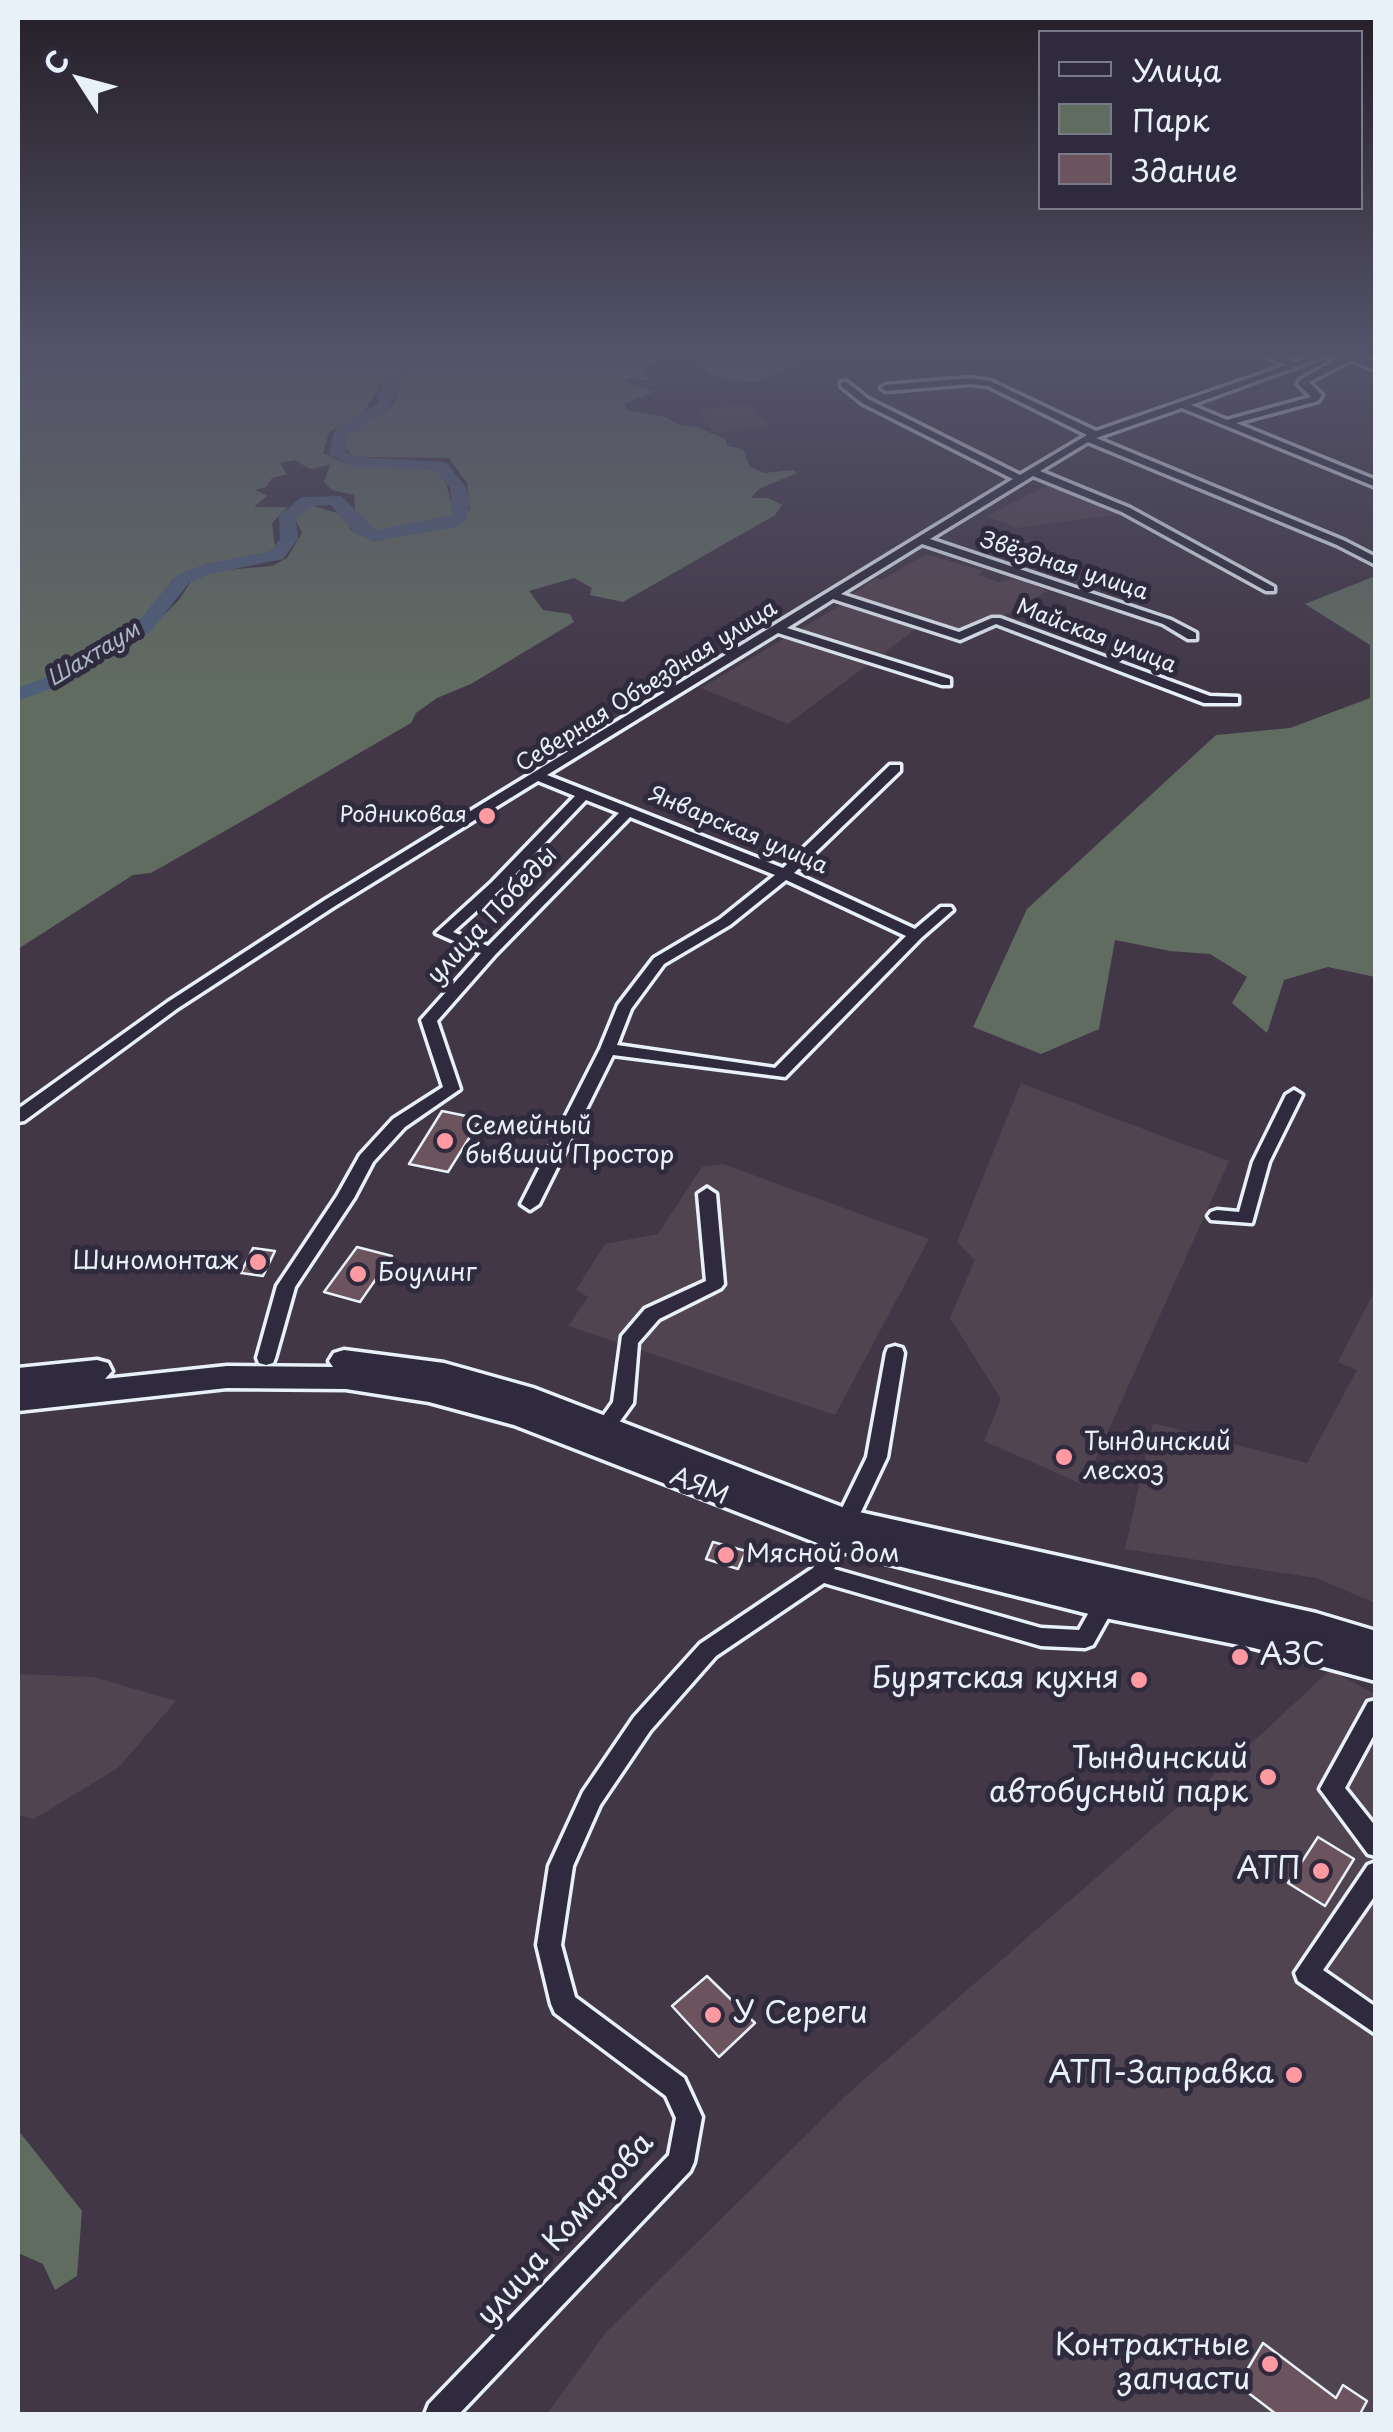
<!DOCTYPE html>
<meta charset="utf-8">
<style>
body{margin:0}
#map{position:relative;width:1393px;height:2432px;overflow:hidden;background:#413747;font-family:"Playpen Sans",sans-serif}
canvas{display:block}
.frame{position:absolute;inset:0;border:20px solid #e8f1f8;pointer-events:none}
.legend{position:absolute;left:1038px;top:30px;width:325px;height:180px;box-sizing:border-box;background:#2f2a3d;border:2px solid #797a88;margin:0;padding:12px 18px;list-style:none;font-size:30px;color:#e8f1f8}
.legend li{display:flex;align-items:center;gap:20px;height:50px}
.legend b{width:50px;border:2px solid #797a88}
.north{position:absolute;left:30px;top:30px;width:100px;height:100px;-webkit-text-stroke:8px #2f2a3d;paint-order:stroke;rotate:306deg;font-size:28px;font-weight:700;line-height:40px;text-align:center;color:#e8f1f8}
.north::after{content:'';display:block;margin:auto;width:35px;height:45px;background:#e8f1f8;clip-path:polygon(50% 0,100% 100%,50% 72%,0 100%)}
</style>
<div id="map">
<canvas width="1393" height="2432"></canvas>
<div class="frame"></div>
<ul class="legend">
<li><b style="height:12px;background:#2f2a3d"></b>Улица</li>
<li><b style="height:28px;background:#616c61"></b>Парк</li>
<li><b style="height:28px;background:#6c545f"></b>Здание</li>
</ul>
<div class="north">С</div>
</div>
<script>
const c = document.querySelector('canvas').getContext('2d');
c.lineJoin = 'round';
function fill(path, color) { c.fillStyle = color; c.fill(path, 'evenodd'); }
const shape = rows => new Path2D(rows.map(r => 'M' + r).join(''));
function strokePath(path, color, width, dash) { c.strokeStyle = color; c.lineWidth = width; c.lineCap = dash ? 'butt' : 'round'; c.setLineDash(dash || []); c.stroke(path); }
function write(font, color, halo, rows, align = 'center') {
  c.font = font + ' "Playpen Sans",sans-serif'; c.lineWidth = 10; c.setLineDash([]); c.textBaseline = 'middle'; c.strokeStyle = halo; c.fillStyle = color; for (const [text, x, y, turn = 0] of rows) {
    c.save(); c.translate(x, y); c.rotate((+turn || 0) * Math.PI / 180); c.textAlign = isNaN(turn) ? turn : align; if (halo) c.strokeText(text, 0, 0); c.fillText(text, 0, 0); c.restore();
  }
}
fill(shape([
 [751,404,770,426,715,433,696,410],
 [1056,481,1127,513,1017,528,986,516],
 [926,554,983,571,978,575,998,582,1018,578,1047,591,965,639,920,626,788,724,701,688,851,599,848,597,876,578,882,580],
 [1021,1083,1229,1161,1084,1485,984,1441,1001,1399,950,1318,975,1260,957,1242],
 [723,1164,929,1239,835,1415,568,1326,588,1297,576,1290,605,1244,658,1234,702,1167],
 [1375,1290,1375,1603,1316,1578,1125,1549,1153,1423,1307,1463,1357,1370,1338,1362],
 [1330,1670,1375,1694,1375,2414,547,2414,606,2332,852,2090,1266,1730],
 [18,1674,94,1677,176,1701,118,1768,34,1819,18,1815]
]), '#514451');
fill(shape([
 [18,353,400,353,360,418,329,432,323,453,343,462,418,465,435,470,445,477,454,516,381,531,371,528,355,510,354,495,332,490,324,482,330,465,310,469,295,460,280,463,287,474,272,478,266,487,255,490,267,496,254,507,288,507,272,523,275,547,268,554,185,572,172,580,149,616,117,640,61,675,18,689],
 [419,353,541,353,586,363,608,363,622,359,627,353,654,353,659,359,641,370,650,381,632,378,624,381,654,392,624,404,627,410,666,417,676,424,697,427,725,439,727,446,743,449,750,467,765,473,792,470,797,473,759,489,751,498,768,498,782,505,775,515,623,602,590,595,592,588,574,578,529,591,543,610,570,614,574,622,471,684,437,698,416,713,411,723,246,819,151,873,133,875,18,949,18,699,50,687,136,642,179,600,193,578,214,571,272,566,287,558,302,533,294,516,310,505,344,515,351,530,374,541,458,525,470,509,467,483,449,458,353,457,344,447,347,435,393,406,402,376,411,363,409,359],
 [693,353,775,353,794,357,794,366,756,383,730,380,710,375],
 [1375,576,1375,977,1328,967,1284,980,1267,1033,1232,1003,1247,977,1210,954,1170,951,1115,940,1099,1029,1041,1054,973,1027,1027,909,1216,735,1290,728,1370,698,1370,645,1305,604],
 [18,2130,82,2211,77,2276,55,2290,43,2264,18,2253]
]), '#616c61');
fill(shape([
 [418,353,409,360,390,407,348,436,345,452,357,457,446,462,466,487,470,502,466,521,453,528,373,541,355,533,331,505,312,506,296,518,298,539,283,559,210,574,190,582,149,633,69,682,18,701,18,688,55,674,135,625,178,574,206,564,271,551,280,539,279,516,302,497,341,496,376,530,452,515,450,488,435,470,354,467,329,454,334,431,378,403,378,392,398,354,418,353],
 [547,353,599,357,625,353,616,363,599,365,547,353]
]), '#4f5f79');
const building = shape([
 [442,1111,481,1119,448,1172,409,1164,442,1111],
 [357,1247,392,1256,360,1302,324,1292,357,1247],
 [253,1248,275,1251,263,1276,241,1273,253,1248],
 [713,1542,746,1551,738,1569,706,1559,713,1542],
 [1318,1837,1354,1859,1325,1906,1288,1883,1318,1837],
 [707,1976,755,2023,719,2057,672,2006,707,1976],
 [1263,2343,1336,2398,1343,2385,1367,2401,1360,2414,1276,2414,1238,2385,1263,2343]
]);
fill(building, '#6c545f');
strokePath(building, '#e8f1f8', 2.5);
const minor = shape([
 [1256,353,1268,353,1296,362,1321,353,1334,353,1191,405,1227,420,1311,397,1298,384,1300,380,1343,356,1339,353,1350,353,1376,363,1376,370,1351,360,1309,382,1322,395,1318,401,1236,423,1376,480,1376,487,1182,408,1096,438,1345,541,1376,557,1376,565,1337,545,1088,442,1040,471,1130,508,1274,587,1274,591,1266,591,1122,512,1033,476,930,539,1171,620,1196,633,1196,639,1188,639,1163,624,922,544,841,594,959,632,992,618,1000,618,1210,696,1238,697,1238,703,1204,703,996,624,960,640,833,599,787,628,950,679,950,685,942,685,778,633,547,775,783,868,890,765,900,765,900,771,794,873,915,929,941,907,951,907,953,910,921,938,785,1077,613,1055,539,1204,530,1210,521,1204,600,1049,618,1005,654,958,720,919,775,875,630,817,495,955,437,1021,460,1089,405,1127,373,1162,354,1198,295,1287,275,1358,273,1363,266,1365,259,1363,257,1358,277,1286,337,1196,360,1155,393,1119,443,1087,421,1020,481,953,436,933,492,882,575,796,538,781,335,906,178,1008,24,1121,18,1122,18,1109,168,1002,325,900,1013,479,862,403,841,386,841,382,847,382,868,399,1020,475,1087,435,988,386,970,384,886,391,881,388,886,385,970,378,990,381,1096,431,1287,365,1256,353],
 [586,800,619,813,488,946,453,932,502,888,586,800],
 [786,880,906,936,775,1068,617,1045,631,1009,664,964,730,925,786,880],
 [1294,1090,1302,1095,1269,1162,1252,1223,1211,1220,1208,1216,1211,1212,1217,1210,1239,1212,1253,1162,1286,1095,1294,1090],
 [707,1188,716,1194,724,1284,721,1288,659,1319,638,1343,633,1403,613,1431,599,1431,596,1426,613,1402,622,1336,645,1309,706,1281,698,1194,707,1188],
 [895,1346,902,1348,904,1353,887,1457,834,1569,1041,1628,1079,1630,1097,1598,1105,1595,1113,1598,1116,1604,1093,1645,1085,1648,1041,1646,824,1583,716,1656,650,1731,600,1805,573,1866,561,1945,575,1997,684,2078,702,2117,694,2162,690,2171,459,2414,425,2414,429,2404,669,2155,676,2118,666,2096,555,2013,551,2004,537,1945,549,1866,583,1792,634,1717,700,1644,813,1568,867,1457,886,1353,888,1348,895,1346],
 [1376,1700,1376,1731,1345,1788,1376,1827,1376,1856,1368,1854,1320,1789,1368,1702,1376,1700],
 [1376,1862,1376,1894,1323,1970,1376,2007,1376,2034,1298,1981,1295,1973,1368,1865,1376,1862]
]);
const highway = shape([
 [344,1350,444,1363,533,1388,850,1510,1316,1613,1376,1631,1376,1681,1254,1648,1105,1618,838,1551,514,1425,429,1402,346,1389,227,1388,18,1411,18,1368,97,1360,108,1363,112,1371,105,1379,227,1366,333,1367,329,1361,334,1353,344,1350]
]);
strokePath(minor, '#e8f1f8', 7);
strokePath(highway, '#e8f1f8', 7);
fill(minor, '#2f2a3d');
fill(highway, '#2f2a3d');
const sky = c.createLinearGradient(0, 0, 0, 693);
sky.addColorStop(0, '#241e27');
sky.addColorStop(0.51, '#545369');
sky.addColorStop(1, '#54536900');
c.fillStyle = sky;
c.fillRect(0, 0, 1393, 693);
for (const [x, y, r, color] of [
 [487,816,10,"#ff9aa2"],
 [445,1141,10,"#ff9aa2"],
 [258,1262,10,"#ff9aa2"],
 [358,1274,10,"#ff9aa2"],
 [1064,1457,10,"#ff9aa2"],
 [726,1555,10,"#ff9aa2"],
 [1240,1657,10,"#ff9aa2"],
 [1139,1680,10,"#ff9aa2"],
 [1268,1777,10,"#ff9aa2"],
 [1321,1871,10,"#ff9aa2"],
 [713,2015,10,"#ff9aa2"],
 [1294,2075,10,"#ff9aa2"],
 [1270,2364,10,"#ff9aa2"]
]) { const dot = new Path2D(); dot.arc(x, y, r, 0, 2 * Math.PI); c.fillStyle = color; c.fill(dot); strokePath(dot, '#2f2a3d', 4); }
write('22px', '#e8f1f8', '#2f2a3d', [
 ["Звёздная улица",1064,567,18],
 ["Майская улица",1096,637,21],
 ["Северная Объездная улица",647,687,-32],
 ["Январская улица",738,831,23]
]);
write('italic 22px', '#abb7c5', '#2f2a3d', [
 ["Шахтаум",94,655,-31]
]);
write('22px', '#e8f1f8', '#2f2a3d', [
 ["Родниковая",467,816]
], 'right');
write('25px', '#e8f1f8', '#2f2a3d', [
 ["улица Победы",493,916,-47],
 ["АЯМ",699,1487,22]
]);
write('25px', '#e8f1f8', '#2f2a3d', [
 ["Семейный",465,1127],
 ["бывший Простор",465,1156],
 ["Шиномонтаж",238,1262,"right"],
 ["Боулинг",378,1274],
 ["Тындинский",1084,1443],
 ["лесхоз",1084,1472],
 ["Мясной дом",746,1555]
], 'left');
write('30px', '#e8f1f8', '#2f2a3d', [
 ["АЗС",1260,1657,"left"],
 ["Бурятская кухня",1119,1680],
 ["Тындинский",1248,1760],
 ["автобусный парк",1248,1794],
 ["АТП",1301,1871],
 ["У Сереги",733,2015,"left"],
 ["АТП-Заправка",1274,2075],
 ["Контрактные",1250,2347],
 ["запчасти",1250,2381]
], 'right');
write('30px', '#e8f1f8', '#2f2a3d', [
 ["улица Комарова",566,2230,-48]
]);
</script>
